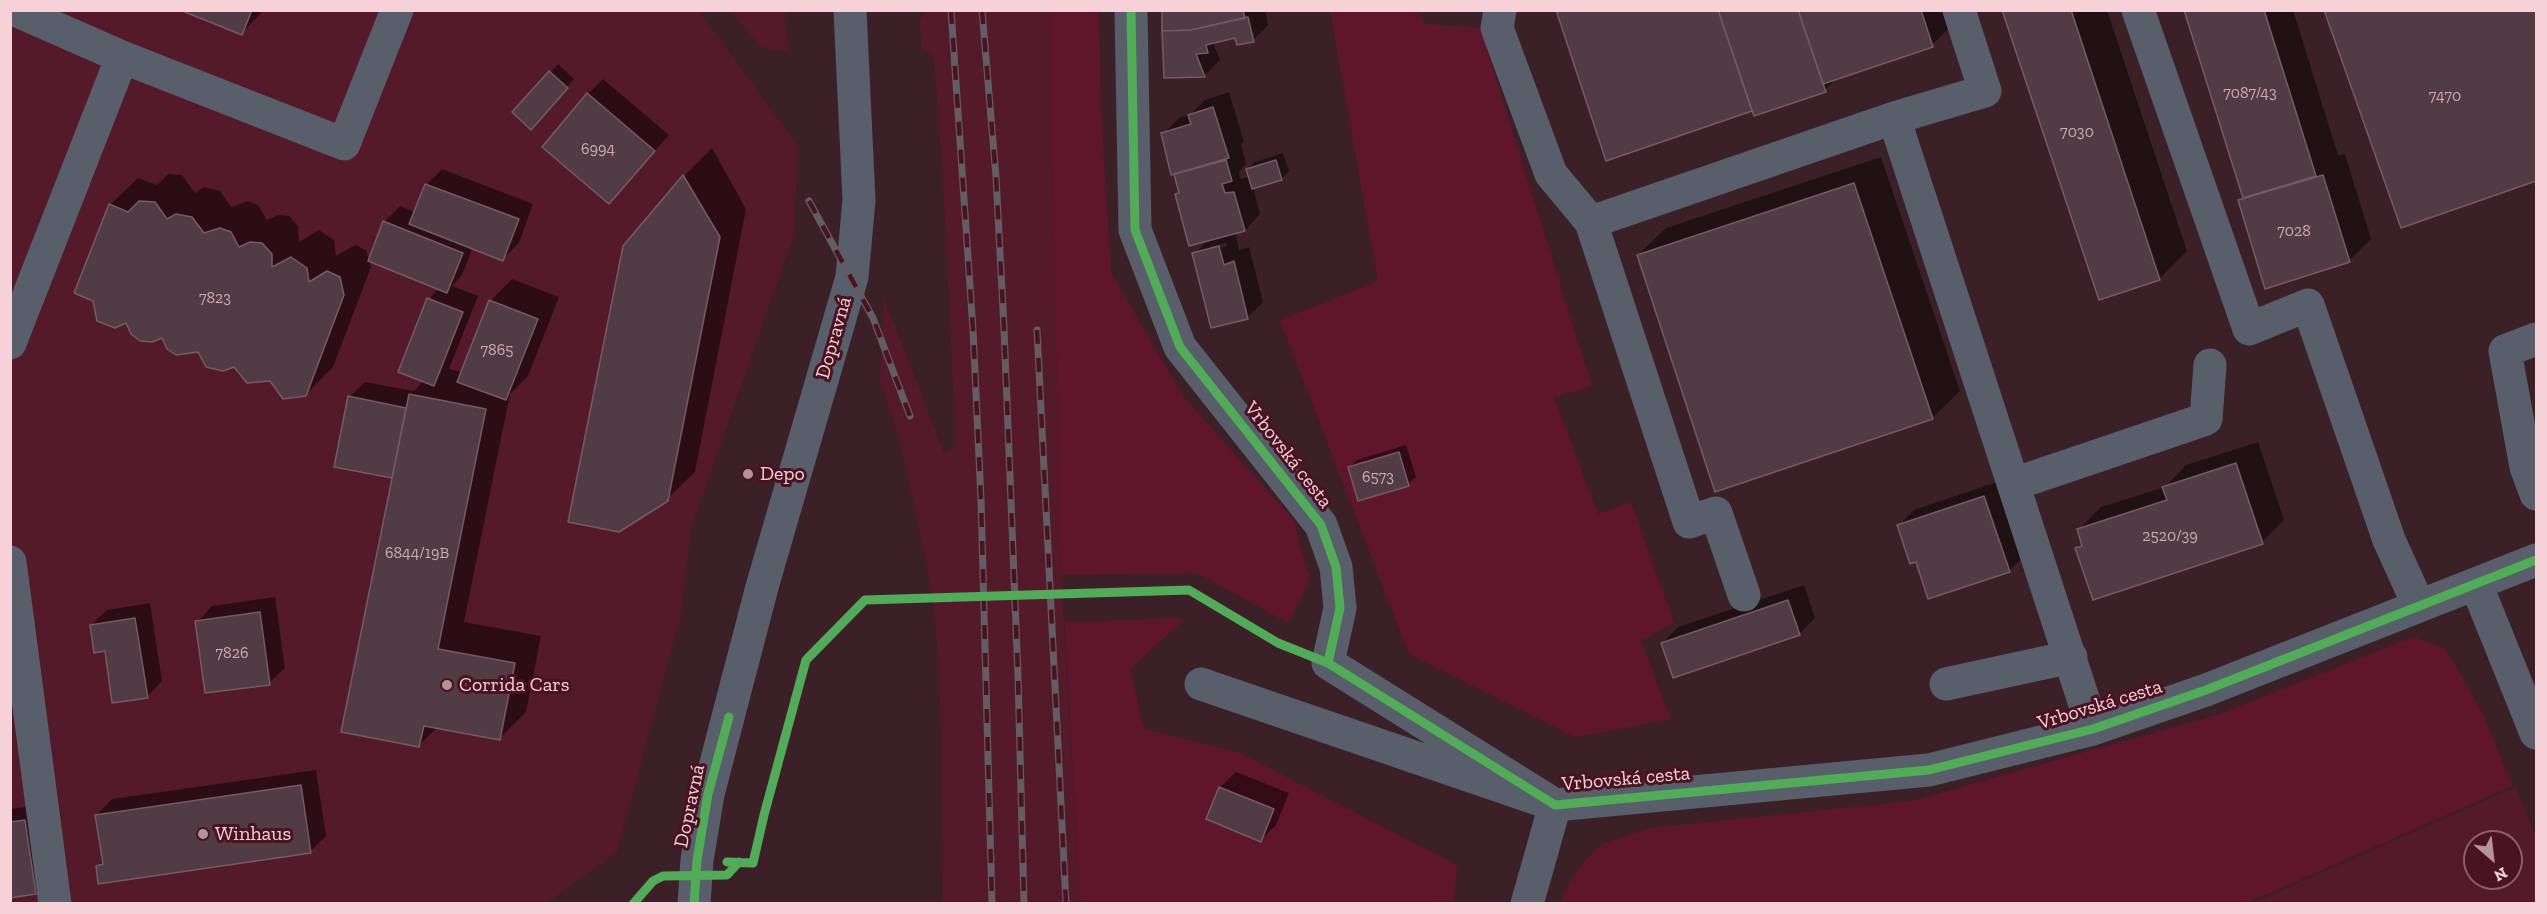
<!DOCTYPE html>
<meta charset="utf-8">
<style>
body{margin:0}
#map{position:relative;width:2547px;height:914px;overflow:hidden;background:#3c2027;font-family:"Zilla Slab",serif}
canvas{display:block}
.frame{position:absolute;inset:0;border:12px solid #f6d1d7;pointer-events:none}
.north{position:absolute;left:2463px;top:830px;width:60px;height:60px;box-sizing:border-box;background:#491321;border:2px solid #8e5f6a;border-radius:50%;rotate:152deg;font-size:16px;font-weight:700;line-height:24px;text-align:center;color:#f6d1d7}
.north::after{content:'';display:block;margin:auto;width:21px;height:27px;background:#b59399;clip-path:polygon(50% 0,100% 100%,50% 72%,0 100%)}
</style>
<div id="map">
<canvas width="2547" height="914"></canvas>
<div class="frame"></div>
<div class="north">N</div>
</div>
<script>
const c = document.querySelector('canvas').getContext('2d');
c.lineJoin = 'round';
function fill(path, color) { c.fillStyle = color; c.fill(path, 'evenodd'); }
const shape = rows => new Path2D(rows.map(r => 'M' + r).join(''));
function strokePath(path, color, width, dash) { c.strokeStyle = color; c.lineWidth = width; c.lineCap = dash ? 'butt' : 'round'; c.setLineDash(dash || []); c.stroke(path); }
function write(font, color, halo, rows, align = 'center') {
  c.font = font + ' "Zilla Slab",serif'; c.lineWidth = 6; c.setLineDash([]); c.textBaseline = 'middle'; c.strokeStyle = halo; c.fillStyle = color; for (const [text, x, y, turn = 0] of rows) {
    c.save(); c.translate(x, y); c.rotate((+turn || 0) * Math.PI / 180); c.textAlign = isNaN(turn) ? turn : align; if (halo) c.strokeText(text, 0, 0); c.fillText(text, 0, 0); c.restore();
  }
}
fill(shape([
 [10,11,699,11,798,146,794,235,692,526,680,619,617,852,547,903,11,903],
 [730,11,785,11,789,52,761,47],
 [928,11,1049,11,1061,575,1080,903,943,903,940,698,936,630,929,577,908,478,897,432,880,381,884,297,944,453,956,446,943,182,934,57,921,48,920,20],
 [2516,787,2536,837,2536,903,2253,903],
 [2475,842,2511,842,2511,878,2475,878]
]), '#541a2a');
fill(shape([
 [1049,11,1099,11,1101,114,1111,273,1183,396,1293,519,1310,579,1288,623,1197,573,1061,575],
 [1330,11,1420,11,1424,24,1480,28,1592,386,1554,397,1598,514,1631,502,1674,623,1641,641,1671,719,1575,737,1409,654,1280,320,1378,281],
 [1186,618,1130,669,1144,729,1240,753,1457,865,1453,903,1080,903,1065,622],
 [2413,637,2445,648,2484,715,2512,786,2247,903,1561,903,1568,886,1582,864,1601,844,1650,828,1912,801,2220,714]
]), '#5f162c');
fill(shape([
 [184,10,264,10,241,34],
 [1164,10,1265,10,1268,25,1253,40,1237,36,1218,41,1214,45,1220,60,1205,75,1165,76],
 [1558,10,1957,10,1959,18,1932,45,1838,77,1825,90,1753,109,1607,159],
 [2004,10,2107,10,2187,251,2159,279],
 [2186,10,2293,10,2338,155,2345,154,2371,239,2349,261,2239,200,2244,195],
 [2326,10,2536,10,2536,179,2402,226],
 [558,64,574,79,539,120,514,112],
 [603,79,669,135,609,202,588,94],
 [1229,92,1244,142,1241,144,1246,164,1239,172,1240,179,1250,177,1247,169,1255,162,1283,153,1289,171,1281,179,1253,187,1260,214,1245,230,1235,232,1239,250,1249,247,1263,302,1248,317,1212,326,1194,254,1208,240,1176,195,1180,191,1163,134,1179,118,1191,114,1205,100],
 [1226,243,1227,246,1210,250,1210,247],
 [712,148,746,209,695,472,667,499,625,247,685,175],
 [1881,157,1960,391,1932,418,1638,255,1666,228],
 [442,169,533,204,519,243,503,259,473,247,462,275,452,286,478,296,449,369,462,372,490,301,512,279,559,297,528,376,510,394,464,622,541,636,526,712,499,739,438,727,419,745,394,477,336,465,349,397,365,382,414,391,424,380,400,371,429,299,439,288,384,222,400,206,415,212,426,185],
 [168,174,182,175,195,193,204,187,220,191,231,207,248,201,258,205,267,220,278,215,289,216,298,226,299,242,319,230,334,240,336,256,355,245,366,250,371,267,333,367,305,395,271,380,110,205,138,178,157,185],
 [2258,442,2284,520,2262,542,2077,549,2083,543,2079,529,2101,507,2165,487,2186,465],
 [1406,445,1416,477,1408,484,1349,468,1357,460],
 [2000,481,2025,555,2009,571,1917,560,1899,525,1914,510],
 [1804,585,1815,618,1799,634,1663,643,1678,627],
 [275,597,285,668,269,683,197,622,212,606],
 [150,603,162,681,147,697,106,649,91,625,107,610],
 [316,770,326,836,310,852,97,866,104,860,97,815,112,799],
 [1236,772,1289,793,1276,825,1261,840,1208,819,1220,787],
 [40,805,50,877,35,893,10,896,10,809]
]), '#0007');
const building = shape([
 [180,10,252,10,242,35,180,10],
 [1162,10,1243,10,1245,18,1191,30,1162,31,1162,10],
 [1556,10,1718,10,1752,111,1606,161,1556,10],
 [1718,10,1798,10,1826,92,1754,116,1718,10],
 [1798,10,1921,10,1933,47,1823,84,1798,10],
 [2002,10,2071,10,2160,280,2099,300,2002,10],
 [2184,10,2264,10,2316,176,2243,198,2184,10],
 [2324,10,2536,10,2536,181,2401,228,2324,10],
 [1248,17,1254,42,1237,45,1235,38,1206,45,1208,53,1196,54,1205,77,1164,78,1162,31,1191,30,1248,17],
 [549,71,568,88,531,130,512,112,549,71],
 [587,93,655,151,609,204,542,147,587,93],
 [1213,107,1229,158,1171,175,1161,133,1191,124,1188,115,1213,107],
 [1226,160,1232,181,1222,184,1225,193,1234,192,1245,231,1189,246,1175,194,1179,193,1174,174,1226,160],
 [1276,160,1282,180,1252,189,1246,169,1276,160],
 [683,175,720,237,668,501,619,532,568,522,623,246,683,175],
 [2323,175,2350,262,2265,289,2238,200,2323,175],
 [1854,183,1933,419,1715,492,1637,255,1854,183],
 [425,184,519,219,503,261,409,224,425,184],
 [139,201,155,202,167,219,176,214,192,217,204,233,220,228,231,232,239,247,250,242,262,243,272,254,272,267,291,257,307,268,309,282,327,271,340,277,344,295,306,396,283,399,270,381,247,383,234,367,223,371,206,367,198,352,176,355,167,349,162,338,152,342,140,341,131,334,126,323,115,328,97,321,93,301,74,293,109,204,128,212,139,201],
 [383,221,463,253,447,293,368,261,383,221],
 [1219,246,1224,265,1234,261,1248,319,1211,328,1192,253,1219,246],
 [427,298,463,312,434,386,398,372,427,298],
 [489,300,538,319,506,400,457,382,489,300],
 [409,394,486,409,438,649,515,663,500,740,424,726,419,747,341,732,409,394],
 [348,396,406,408,392,478,334,467,348,396],
 [1399,452,1409,486,1358,501,1348,467,1399,452],
 [2236,463,2263,544,2093,600,2075,548,2082,546,2077,529,2167,500,2162,487,2236,463],
 [1984,496,2010,572,1928,599,1916,562,1910,564,1897,525,1984,496],
 [1788,600,1800,635,1673,678,1661,643,1788,600],
 [260,612,270,685,205,693,195,621,260,612],
 [135,618,148,698,112,703,105,651,94,653,90,625,135,618],
 [301,785,311,853,98,884,96,866,103,864,95,815,301,785],
 [1219,787,1274,809,1261,842,1206,819,1219,787],
 [25,820,36,894,10,898,10,822,25,820]
]);
fill(building, '#513b44');
strokePath(building, '#745b65', 1.5);
strokePath(shape([
 [15,10,122,57],
 [1131,10,1135,230,1180,347,1321,525,1336,567,1340,608,1328,663,1555,805,1929,770,2093,729,2206,690,2536,560],
 [1500,10,1497,28,1551,174,1591,222],
 [1959,10,1985,91,1894,118,2093,729],
 [2138,10,2249,329,2308,305,2389,540,2419,606],
 [2536,339,2505,351,2526,467,2536,494],
 [10,343,122,57,344,144,397,10],
 [2014,484,2206,419,2210,365],
 [10,562,55,904],
 [2476,584,2536,733],
 [1744,595,1716,513,1689,522,1591,222,1894,118],
 [1201,684,1555,805,1527,904],
 [1946,684,2071,657],
 [694,904,697,860,708,794,762,587,852,277,859,200,850,10]
]), '#585f6b', 33);
const rail = shape([
 [951,10,973,330,981,500,992,904],
 [982,10,996,177,1004,328,1018,676,1024,904],
 [809,201,873,318,910,416],
 [1037,330,1066,904]
]);
strokePath(rail, '#635c64', 7);
strokePath(rail, '#491321', 4.5, [14]);
strokePath(shape([
 [1131,10,1135,230,1180,347,1321,525,1336,567,1340,608,1328,663,1555,805,1929,770,2093,729,2206,690,2536,560],
 [727,862,753,863,764,815,806,660,865,600,1189,590,1278,643,1328,663],
 [633,904,653,881,663,876,727,875,739,862],
 [694,904,697,860,708,794,729,717]
]), '#51ab58', 9);
for (const [x, y, r, color] of [
 [748,474,6,"#b59399"],
 [447,685,6,"#b59399"],
 [203,834,6,"#b59399"]
]) { const dot = new Path2D(); dot.arc(x, y, r, 0, 2 * Math.PI); c.fillStyle = color; c.fill(dot); strokePath(dot, '#491321', 2); }
write('16px', '#cdacb2', null, [
 ["7087/43",2250,93],
 ["7470",2445,96],
 ["7030",2077,132],
 ["6994",598,149],
 ["7028",2294,231],
 ["7823",215,298],
 ["7865",497,350],
 ["6573",1378,477],
 ["2520/39",2170,536],
 ["6844/19B",417,553],
 ["7826",232,653]
]);
write('20px', '#f6d1d7', '#491321', [
 ["Dopravná",834,338,-74],
 ["Vrbovská cesta",1288,455,52],
 ["Vrbovská cesta",2100,705,-17],
 ["Vrbovská cesta",1626,779,-5],
 ["Dopravná",690,806,-78]
]);
write('20px', '#f6d1d7', '#491321', [
 ["Depo",760,474],
 ["Corrida Cars",459,685],
 ["Winhaus",215,834]
], 'left');
</script>
